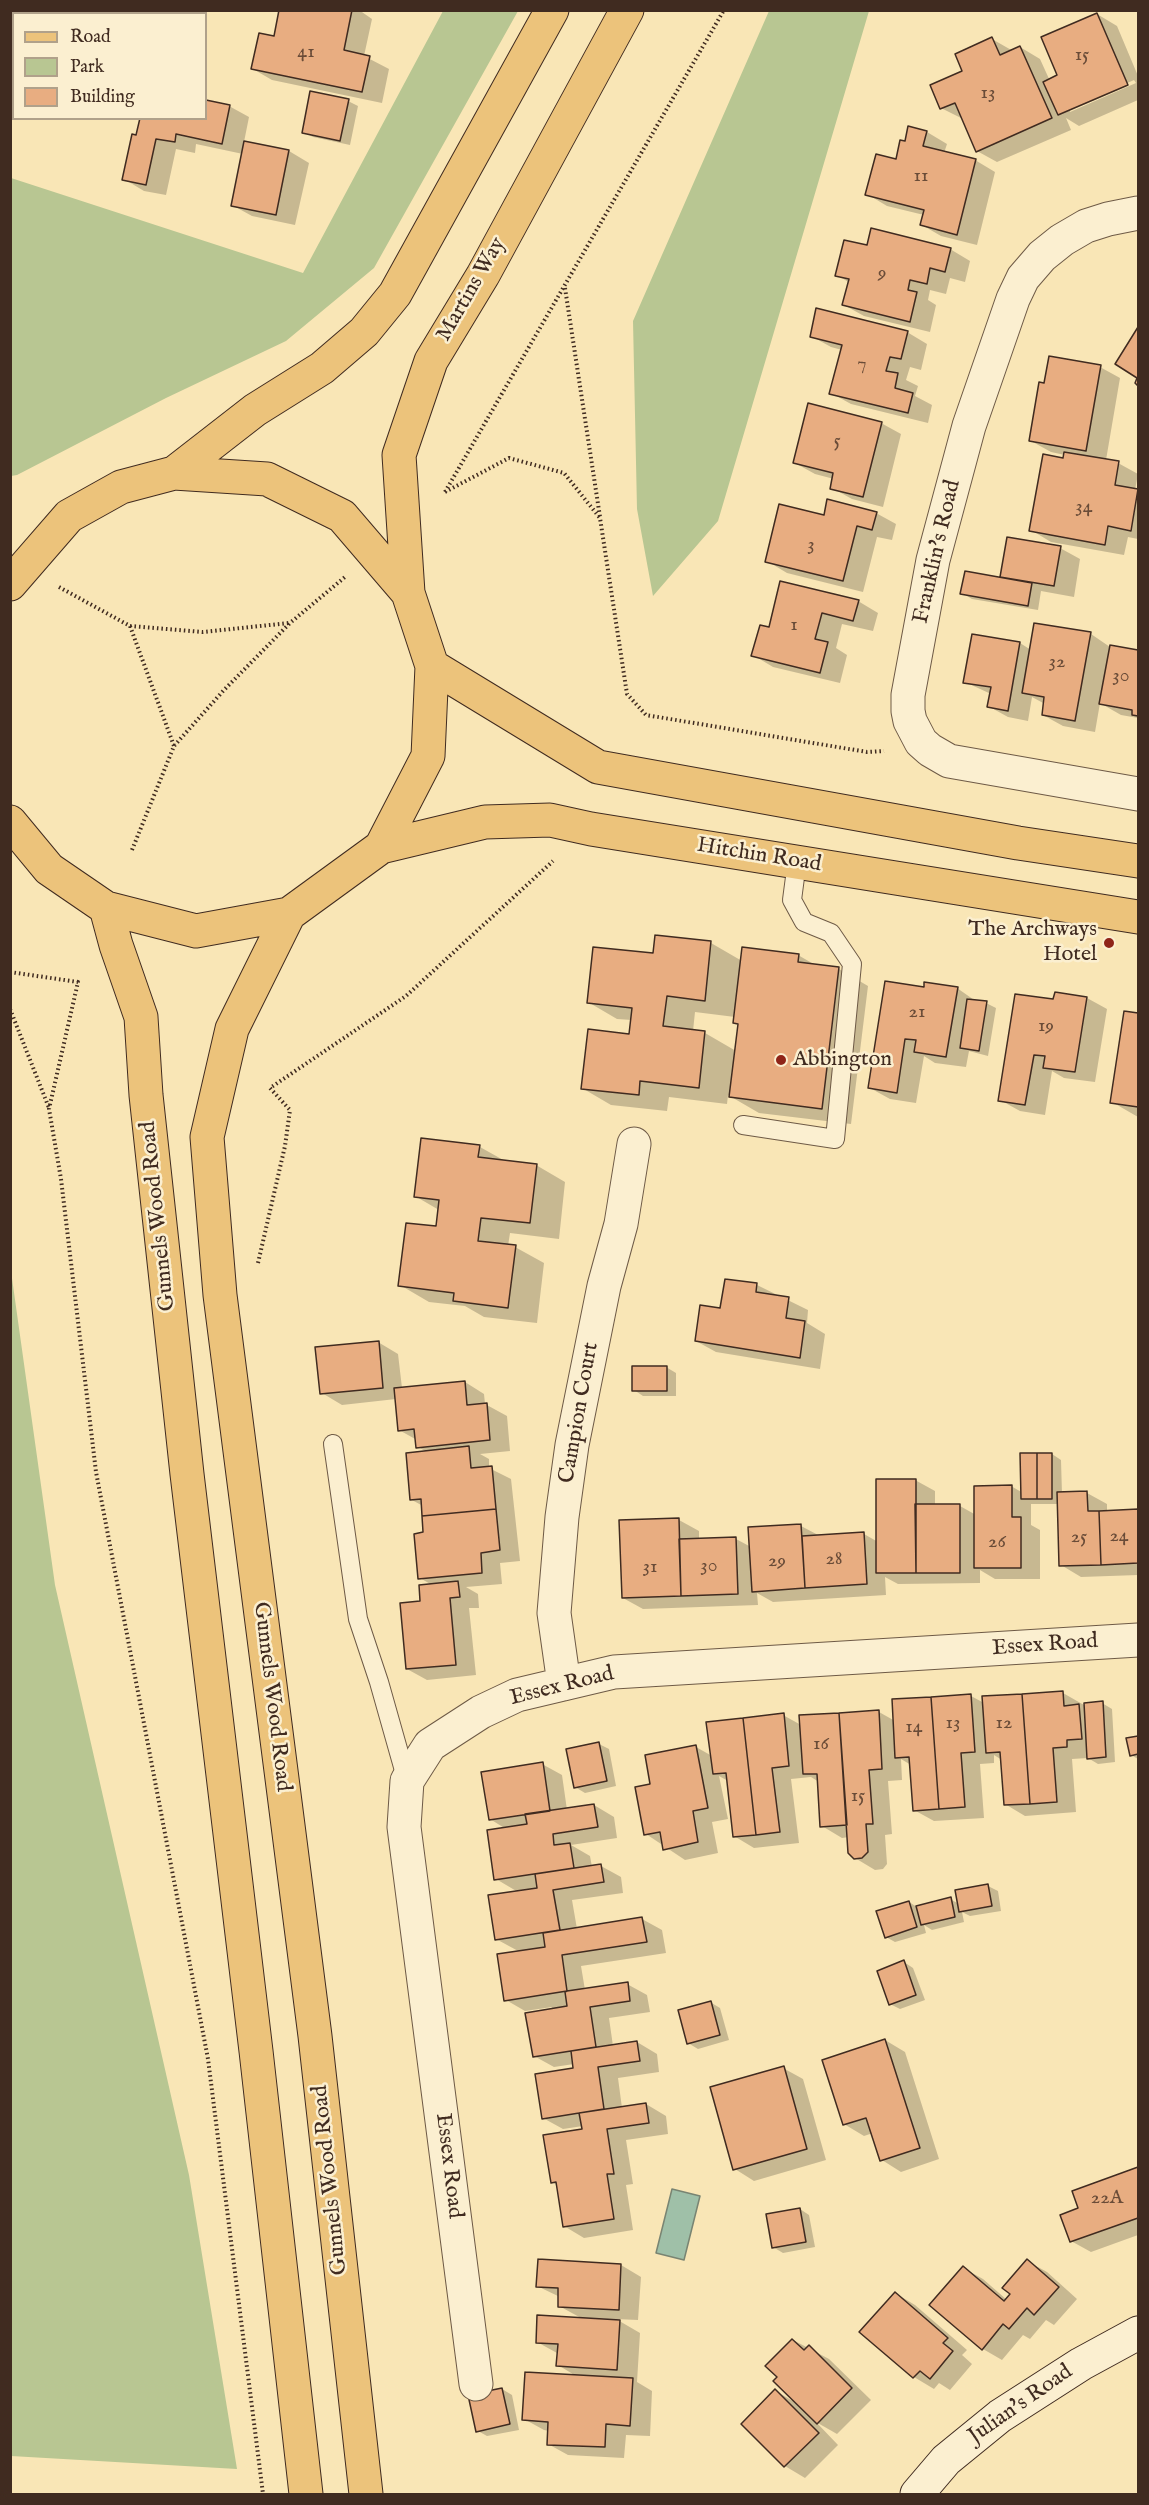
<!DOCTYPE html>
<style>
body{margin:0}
#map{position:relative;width:1149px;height:2505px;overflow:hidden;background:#f9e6b6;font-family:"IM FELL English",serif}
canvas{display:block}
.frame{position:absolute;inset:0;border:12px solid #402b20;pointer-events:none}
.legend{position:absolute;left:12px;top:12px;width:195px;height:108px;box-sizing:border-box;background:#fbefd0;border:2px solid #b0a18a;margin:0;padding:8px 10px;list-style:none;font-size:18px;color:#402b20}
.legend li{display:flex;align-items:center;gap:12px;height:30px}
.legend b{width:30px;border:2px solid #b0a18a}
</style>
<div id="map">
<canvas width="1149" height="2505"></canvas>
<div class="frame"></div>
<ul class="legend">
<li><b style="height:8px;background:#ecc37b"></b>Road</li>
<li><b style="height:16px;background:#b8c692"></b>Park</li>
<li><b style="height:16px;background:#e8ad81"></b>Building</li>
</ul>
</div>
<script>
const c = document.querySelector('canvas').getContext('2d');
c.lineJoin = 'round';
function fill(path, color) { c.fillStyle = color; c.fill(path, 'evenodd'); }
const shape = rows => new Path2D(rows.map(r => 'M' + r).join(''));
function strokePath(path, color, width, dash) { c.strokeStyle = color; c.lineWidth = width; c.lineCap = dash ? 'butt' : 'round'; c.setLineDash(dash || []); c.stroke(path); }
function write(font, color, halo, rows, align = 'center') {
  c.font = font + ' "IM FELL English",serif'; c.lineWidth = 5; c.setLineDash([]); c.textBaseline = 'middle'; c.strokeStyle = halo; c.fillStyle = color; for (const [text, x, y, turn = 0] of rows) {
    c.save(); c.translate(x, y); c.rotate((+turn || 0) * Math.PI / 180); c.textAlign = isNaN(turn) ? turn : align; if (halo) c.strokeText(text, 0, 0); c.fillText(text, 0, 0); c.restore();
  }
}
fill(shape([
 [443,11,518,11,374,268,286,341,166,398,17,475,11,476,11,178,303,273],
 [769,11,869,11,718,521,653,596,637,509,633,321],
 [10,1264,55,1585,189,2175,237,2469,11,2456]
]), '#b8c692');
const water = shape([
 [672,2189,700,2196,684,2260,656,2253,672,2189]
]);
fill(water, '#9fc0a8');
strokePath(water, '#798472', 1.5);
fill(shape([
 [31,10,89,10,90,11,90,14,31,14],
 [280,10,359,10,372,19,364,56,389,69,382,103,272,80,253,69,275,38],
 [1097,14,1117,26,1138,76,1138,100,1079,126,1066,118,1071,130,997,162,977,151,963,119,941,108,964,71,992,39,1013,51,1020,47,1040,59,1050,81,1059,76],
 [1134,80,1136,83,1070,112,1070,109],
 [206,101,229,106,249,117,244,142,289,151,309,163,295,225,252,216,232,205,243,154,196,144,195,153,176,149,166,195,144,191,124,179,137,136,206,118],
 [348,101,358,106,350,145,313,137,303,132],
 [910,128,927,132,947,144,944,153,975,160,995,172,977,245,941,236,922,225,924,215,887,206,867,194,897,161],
 [868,247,950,249,970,261,965,282,950,278,946,294,930,290,928,300,936,305,930,332,864,316,844,305,850,283,837,275],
 [1138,330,1138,377,1117,364],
 [907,332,927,344,921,370,910,367,906,380,918,386,915,396,932,405,928,423,851,404,831,393,842,350,831,347,811,336],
 [1100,367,1120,378,1106,460,1118,463,1138,474,1135,490,1138,491,1138,539,1128,537,1124,555,1051,542,1031,530,1065,455,1051,452,1031,441,1045,385],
 [881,423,901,434,883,507,852,499,832,488,834,479,815,474,795,463],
 [876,513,896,524,892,540,877,537,863,592,787,573,767,561,825,517],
 [1008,539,1060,548,1080,559,1074,597,1041,591,1038,610,972,599,962,593,1001,579],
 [858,601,878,613,873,631,842,624,836,648,847,655,840,683,773,667,753,655,770,629],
 [1091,634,1110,647,1138,652,1138,718,1121,715,1100,703,1095,732,1063,726,1043,715,1045,704,1032,697,1028,721,1008,717,988,706,991,694,965,682,1020,643,1031,650],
 [711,943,742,961,798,955,817,966,839,969,868,986,851,1124,759,1113,728,1095,727,1104,669,1097,667,1111,611,1105,582,1088,630,1036,632,1020,617,1019,588,1002,654,955],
 [695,1012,735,1017,740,1025,736,1051,705,1033,693,1031],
 [957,988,977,1002,986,1003,996,1008,988,1056,969,1051,966,1067,935,1063,924,1056,916,1103,890,1099,870,1088,925,989],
 [1087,998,1107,1009,1095,1082,1064,1078,1052,1071,1045,1115,1020,1111,1000,1100,1055,1001],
 [1126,1013,1138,1015,1138,1117,1112,1102],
 [480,1147,505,1161,536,1165,565,1182,559,1239,510,1233,508,1246,515,1247,544,1263,537,1323,484,1317,465,1306,429,1302,400,1285,437,1228,439,1210,415,1196],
 [726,1280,757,1285,808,1310,807,1323,825,1334,820,1369,716,1352,696,1341,721,1310],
 [378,1342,398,1354,402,1388,465,1382,484,1394,485,1404,507,1416,510,1451,480,1454,489,1459,489,1468,511,1479,520,1561,500,1563,502,1584,466,1587,478,1594,479,1608,469,1608,476,1675,427,1680,407,1669,422,1602,432,1585,420,1578,425,1534,423,1506,412,1500,427,1452,418,1447,417,1440,399,1430,396,1399,342,1405,322,1393],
 [666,1367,676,1373,676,1396,643,1396,634,1390],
 [1052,1454,1061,1460,1062,1494,1087,1493,1107,1504,1107,1512,1138,1511,1138,1575,1081,1577,1061,1565,1059,1504,1031,1504,1031,1525,1040,1530,1040,1579,995,1579,980,1570,980,1583,898,1584,885,1577,886,1595,773,1602,757,1593,758,1605,643,1609,623,1598,679,1520,699,1531,699,1540,736,1539,751,1547,801,1526,820,1536,864,1534,878,1542,915,1480,935,1491,935,1506,960,1506,976,1515,1011,1486,1023,1493],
 [1063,1693,1084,1705,1102,1703,1112,1709,1115,1762,1098,1764,1088,1758,1072,1759,1076,1812,1025,1816,1005,1804,1002,1760,994,1755,994,1763,980,1764,984,1818,934,1821,914,1810,911,1765,901,1759,902,1780,888,1781,892,1834,885,1835,887,1864,883,1869,875,1870,855,1858,849,1837,842,1838,822,1826,819,1782,811,1777,791,1779,799,1843,754,1848,734,1836,728,1781,719,1776,728,1819,712,1822,718,1853,685,1860,646,1834,652,1785,696,1747,712,1756,783,1715,801,1725,879,1712,895,1721,971,1696,984,1703],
 [1138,1737,1138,1759,1131,1755,1128,1740],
 [599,1744,609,1749,616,1786,585,1793,575,1787],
 [542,1764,562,1775,567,1810,594,1805,614,1817,617,1838,571,1845,590,1856,592,1867,601,1866,621,1877,623,1893,572,1900,577,1929,642,1919,662,1930,666,1953,581,1966,585,1990,627,1984,647,1995,650,2012,609,2018,613,2046,637,2042,657,2054,659,2072,618,2078,622,2108,646,2104,666,2116,668,2134,626,2140,633,2184,626,2185,633,2230,584,2238,564,2226,558,2186,552,2182,583,2130,583,2126,563,2129,543,2118,575,2069,574,2064,554,2067,534,2056,552,2007,525,2011,506,2000,520,1952,496,1939,518,1892,496,1879,506,1829,490,1819],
 [988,1886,998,1891,1001,1911,970,1916,962,1912,964,1922,932,1930,924,1925,926,1933,895,1942,886,1937,909,1902,917,1907,950,1899,959,1904],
 [904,1962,913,1968,925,2000,900,2009,890,2004],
 [710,2002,720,2008,729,2040,698,2049,688,2043],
 [885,2040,905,2052,939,2159,901,2172,882,2160,873,2133,864,2136,844,2124],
 [783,2068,803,2079,826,2160,754,2181,735,2169],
 [1138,2168,1138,2235,1091,2252,1071,2241,1080,2209,1074,2192],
 [800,2209,809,2215,815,2247,783,2253,773,2247],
 [1027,2261,1047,2272,1077,2299,1054,2325,1046,2320,1030,2339,1023,2335,1002,2360,983,2349,963,2268,983,2279,1007,2300,1012,2294],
 [621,2265,641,2277,638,2320,616,2319,640,2333,637,2382,652,2391,650,2436,626,2435,624,2458,568,2455,548,2444,549,2431,544,2430,524,2419,576,2376,558,2365,557,2353,537,2342,583,2319,559,2306,560,2297,537,2286],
 [895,2293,915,2305,967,2350,962,2355,972,2364,950,2390,939,2383,934,2389,914,2377,862,2332],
 [793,2340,829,2359,871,2400,837,2434,816,2422,838,2445,805,2478,785,2466,743,2424,776,2391,796,2403],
 [502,2389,512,2395,519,2430,487,2436,478,2431]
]), '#0003');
const building = shape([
 [30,10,68,10,68,14,29,14,30,10],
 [279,10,352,10,344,50,370,56,362,92,251,69,259,33,274,36,279,10],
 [1097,13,1128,85,1058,115,1043,82,1057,75,1041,37,1097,13],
 [992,37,1000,55,1020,46,1052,118,976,152,955,103,940,109,930,85,962,71,955,54,992,37],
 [310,91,349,99,340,141,302,133,310,91],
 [206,100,230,105,222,144,176,134,175,142,156,139,146,185,122,180,132,134,136,135,140,118,206,118,206,100],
 [908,126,927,131,923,146,976,159,957,235,920,225,924,210,865,195,876,154,896,159,900,140,905,141,908,126],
 [244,141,289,150,276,215,231,206,244,141],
 [871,228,951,248,945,272,930,268,927,284,910,280,908,290,917,292,910,322,842,305,849,279,835,276,844,240,867,245,871,228],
 [816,308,908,331,901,359,890,357,886,371,898,373,895,388,913,393,908,413,829,394,842,345,810,337,816,308],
 [1138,327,1138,386,1135,383,1137,378,1115,364,1138,327],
 [1049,356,1101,365,1086,451,1029,441,1039,382,1044,383,1049,356],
 [808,403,882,422,863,497,830,489,833,473,793,463,808,403],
 [1064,452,1119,461,1115,485,1138,489,1131,531,1108,526,1105,545,1029,531,1043,454,1063,458,1064,452],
 [827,499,877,512,872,530,857,526,843,581,765,562,779,504,824,515,827,499],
 [1007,537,1061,546,1054,586,1000,577,1007,537],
 [965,571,1032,583,1028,606,960,594,965,571],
 [780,581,859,600,853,621,822,613,815,639,828,642,820,673,751,656,760,625,769,627,780,581],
 [1034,623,1091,632,1075,721,1042,715,1044,697,1022,693,1034,623],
 [972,634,1020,642,1008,711,987,707,991,687,963,683,972,634],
 [1110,645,1138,650,1138,716,1132,715,1132,710,1099,704,1110,645],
 [655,935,711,941,705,1001,667,996,663,1026,705,1031,699,1088,640,1081,639,1095,581,1089,588,1029,629,1034,632,1008,587,1003,593,947,653,953,655,935],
 [742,947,799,954,798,962,839,967,822,1109,729,1097,738,1024,733,1023,742,947],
 [885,981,924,987,924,982,958,987,946,1057,914,1052,916,1040,905,1039,897,1093,868,1088,885,981],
 [1055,992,1087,997,1075,1072,1043,1068,1045,1056,1034,1055,1025,1105,998,1101,1015,994,1053,999,1055,992],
 [967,999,987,1001,979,1051,960,1048,967,999],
 [1124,1011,1138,1013,1138,1107,1110,1103,1124,1011],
 [421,1138,480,1145,478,1157,537,1164,530,1223,481,1218,478,1241,516,1245,508,1308,453,1301,454,1293,398,1286,406,1223,436,1226,439,1200,414,1197,421,1138],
 [725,1279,757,1283,756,1292,789,1297,786,1318,805,1321,800,1358,695,1341,700,1305,720,1308,725,1279],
 [379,1341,383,1388,320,1394,315,1347,379,1341],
 [632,1366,667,1366,667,1391,632,1391,632,1366],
 [465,1381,467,1405,487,1403,490,1440,416,1448,414,1429,398,1431,394,1388,465,1381],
 [469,1446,471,1468,492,1466,496,1509,422,1516,421,1499,410,1500,406,1453,469,1446],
 [1020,1453,1037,1453,1037,1499,1021,1499,1020,1453],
 [1037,1453,1052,1453,1052,1499,1037,1499,1037,1453],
 [876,1479,916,1479,916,1573,876,1573,876,1479],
 [1012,1485,1012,1517,1021,1517,1021,1568,974,1568,974,1486,1012,1485],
 [1087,1491,1088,1511,1099,1511,1101,1565,1059,1566,1057,1492,1087,1491],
 [915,1504,960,1504,960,1573,916,1573,915,1504],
 [496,1509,500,1550,481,1553,482,1573,418,1579,414,1534,423,1532,422,1516,496,1509],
 [1138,1509,1138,1563,1101,1565,1099,1511,1138,1509],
 [679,1518,681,1596,622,1598,619,1520,679,1518],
 [801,1524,805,1588,752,1592,748,1527,801,1524],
 [864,1532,867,1584,805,1588,802,1536,864,1532],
 [736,1537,738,1594,681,1596,679,1539,736,1537],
 [458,1581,460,1597,450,1598,456,1665,406,1669,400,1603,420,1601,419,1585,458,1581],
 [1063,1691,1064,1706,1079,1704,1082,1739,1067,1740,1067,1747,1053,1748,1057,1802,1030,1804,1022,1694,1063,1691],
 [971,1694,975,1752,961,1753,965,1807,939,1809,931,1697,971,1694],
 [1022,1694,1030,1804,1004,1805,1000,1752,986,1753,982,1696,1022,1694],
 [931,1697,939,1809,913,1811,909,1757,895,1758,892,1699,931,1697],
 [1103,1701,1106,1757,1087,1759,1084,1703,1103,1701],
 [879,1710,882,1769,869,1770,873,1824,866,1824,868,1852,862,1858,854,1859,848,1853,839,1713,879,1710],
 [784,1713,789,1766,772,1768,780,1832,756,1835,743,1718,784,1713],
 [839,1713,847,1825,820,1827,817,1774,803,1774,799,1715,839,1713],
 [743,1718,756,1835,733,1837,726,1773,713,1774,706,1722,743,1718],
 [1138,1736,1138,1754,1130,1756,1126,1738,1138,1736],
 [599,1742,607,1781,574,1788,566,1749,599,1742],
 [696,1745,708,1808,693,1811,698,1842,663,1850,660,1832,644,1835,635,1787,650,1784,645,1755,696,1745],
 [543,1762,550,1811,489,1820,481,1772,543,1762],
 [594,1804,598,1827,553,1834,554,1845,570,1843,574,1868,494,1880,487,1830,527,1824,525,1814,594,1804],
 [601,1864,604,1882,553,1890,560,1930,495,1940,488,1895,537,1888,535,1874,601,1864],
 [988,1884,992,1906,959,1912,955,1890,988,1884],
 [951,1897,955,1917,921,1925,916,1906,951,1897],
 [909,1901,917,1927,885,1938,876,1911,909,1901],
 [642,1917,647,1942,562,1955,567,1991,504,2001,497,1954,545,1947,543,1933,642,1917],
 [904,1960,916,1995,889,2005,877,1971,904,1960],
 [628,1982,630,2001,590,2007,596,2047,533,2057,525,2013,567,2006,565,1992,567,1991,628,1982],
 [711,2001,720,2035,687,2044,678,2010,711,2001],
 [885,2039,920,2148,880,2161,866,2118,843,2125,822,2060,885,2039],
 [637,2041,640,2061,598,2067,604,2109,542,2119,535,2074,573,2068,571,2051,637,2041],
 [784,2066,807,2149,733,2170,710,2087,784,2066],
 [646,2103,649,2123,607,2129,614,2174,607,2174,614,2219,563,2227,556,2182,551,2183,543,2135,582,2129,579,2113,646,2103],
 [1138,2167,1138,2218,1070,2242,1060,2215,1078,2208,1072,2191,1138,2167],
 [800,2208,806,2242,772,2248,766,2214,800,2208],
 [538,2259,621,2264,619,2310,558,2307,558,2288,536,2287,538,2259],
 [1027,2259,1059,2287,1034,2315,1027,2308,1009,2329,1003,2324,982,2350,929,2305,963,2266,1004,2301,1010,2294,1002,2288,1027,2259],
 [895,2292,948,2338,943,2343,953,2351,930,2379,920,2371,913,2378,859,2332,895,2292],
 [537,2315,620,2320,617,2370,556,2366,558,2344,536,2343,537,2315],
 [792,2339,804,2350,809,2345,852,2388,817,2424,773,2381,777,2377,765,2366,792,2339],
 [525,2372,633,2378,630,2426,606,2424,605,2447,547,2445,548,2422,522,2420,525,2372],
 [502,2388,510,2424,476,2432,468,2395,502,2388],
 [775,2389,819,2433,784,2467,741,2424,775,2389]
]);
fill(building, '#e8ad81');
strokePath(building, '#402b20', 1.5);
const lane = shape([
 [743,1125,835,1139,852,964,831,933,804,922,792,900,797,862],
 [333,1444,358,1619,379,1682,407,1781]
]);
const street = shape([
 [180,14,181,10],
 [1138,213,1108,219,1086,226,1062,240,1042,256,1023,278,1013,299,969,426,933,560,908,695,908,711,910,721,921,742,930,750,949,761,1138,794],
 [564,1684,554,1613,562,1517,572,1445,604,1286,621,1224,634,1144],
 [476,2384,404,1827,407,1781,430,1745,481,1712,517,1695,614,1672,1138,1640]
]);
const secondary = shape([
 [917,2494,946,2460,1000,2416,1081,2364,1138,2333]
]);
const primary = shape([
 [174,473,255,410,322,368,364,332,395,294,552,10],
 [10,584,69,516,121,487,174,473,267,479,342,516,408,593,432,666,428,756,381,847,289,914,196,931,106,908,49,869,10,822],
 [408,593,399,455,431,361,483,275,627,10],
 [432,666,598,767,1018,843,1138,861],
 [381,847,485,822,550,820,591,829,1138,917],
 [106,908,116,945,141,1017,146,1095,187,1474,256,2051,306,2494],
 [289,914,232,1029,207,1137,220,1295,315,2036,366,2494]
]);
strokePath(lane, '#6e5a46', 20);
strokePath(street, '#6e5a46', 35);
strokePath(secondary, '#402b20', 35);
strokePath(primary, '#402b20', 35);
strokePath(shape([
 [565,288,600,517],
 [445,492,509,458,564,473,600,518,627,694,646,715,867,752,884,751],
 [445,492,724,10],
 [59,587,130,626,203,632,289,623],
 [130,626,174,746],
 [132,850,174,746,224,690,290,623,345,577],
 [10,972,78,982,49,1109,61,1179,96,1472,208,2059,263,2494],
 [10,1009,49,1108],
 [258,1263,285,1146,290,1110,270,1088,406,996,553,861]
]), '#402b20', 4, [1.5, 3]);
strokePath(lane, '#fbefd0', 18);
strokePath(street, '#fbefd0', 33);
strokePath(secondary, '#fbefd0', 33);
strokePath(primary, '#ecc37b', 33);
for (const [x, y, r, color] of [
 [1109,943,6,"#8f2418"],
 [781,1060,6,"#8f2418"]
]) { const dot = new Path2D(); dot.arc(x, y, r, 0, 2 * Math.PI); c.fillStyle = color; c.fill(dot); strokePath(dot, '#fbefd0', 2); }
write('20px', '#6a4c38', null, [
 ["41",306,53],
 ["15",1082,56],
 ["13",988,94],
 ["11",921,177],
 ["9",882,274],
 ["7",862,365],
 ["5",837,442],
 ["34",1084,508],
 ["3",811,546],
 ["1",794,626],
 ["32",1057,663],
 ["30",1121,677],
 ["21",917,1013],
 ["19",1046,1027],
 ["24",1119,1537],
 ["25",1079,1538],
 ["26",997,1543],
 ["28",834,1560],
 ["29",777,1562],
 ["30",709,1567],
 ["31",650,1568],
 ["13",953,1724],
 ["12",1004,1724],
 ["14",914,1728],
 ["16",821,1745],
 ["15",858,1797],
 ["22A",1107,2199]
]);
write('22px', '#402b20', '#fbefd0', [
 ["Martins Way",472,290,-60],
 ["Franklin's Road",938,552,-77],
 ["Hitchin Road",759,856,9],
 ["Gunnels Wood Road",159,1216,-96],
 ["Campion Court",580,1413,-80],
 ["Essex Road",1045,1646,-4],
 ["Essex Road",562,1687,-14],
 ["Gunnels Wood Road",271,1697,83],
 ["Essex Road",448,2166,83],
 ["Gunnels Wood Road",331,2180,-96],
 ["Julian's Road",1021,2405,-35]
]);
write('22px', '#402b20', '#fbefd0', [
 ["The Archways",1097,930],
 ["Hotel",1097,955],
 ["Abbington",793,1060,"left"]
], 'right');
</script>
